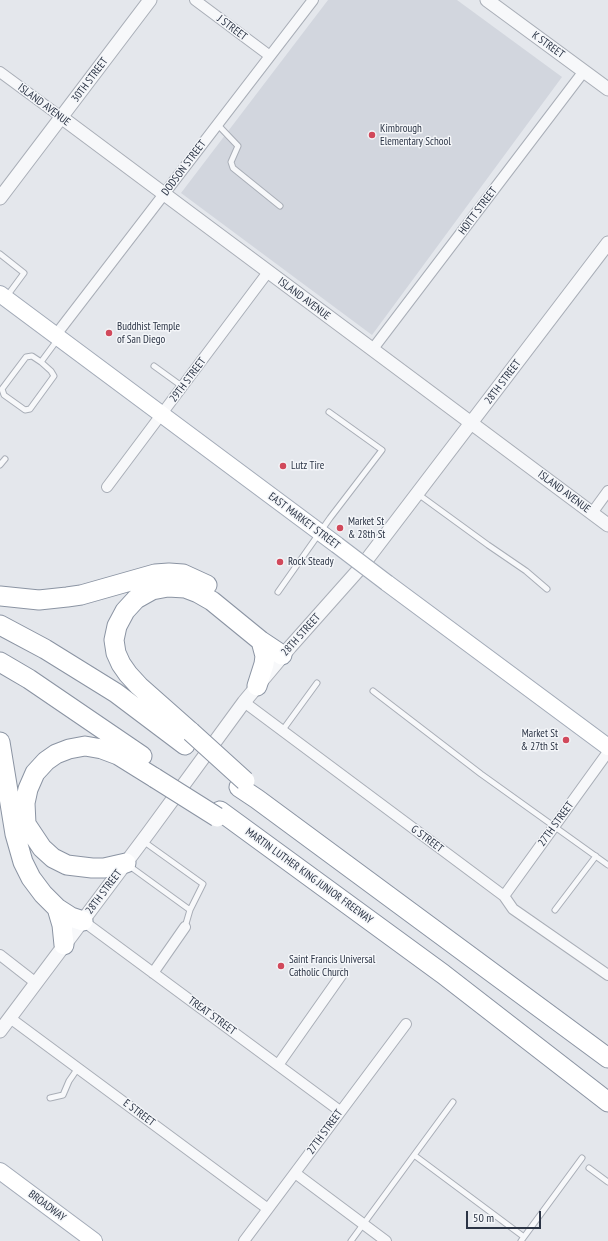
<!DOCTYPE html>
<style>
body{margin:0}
#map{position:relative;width:608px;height:1241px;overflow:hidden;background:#e4e7ec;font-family:"PT Sans Narrow",sans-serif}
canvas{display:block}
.scale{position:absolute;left:466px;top:1211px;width:75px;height:18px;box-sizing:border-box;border:2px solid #2b3445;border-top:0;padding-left:5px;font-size:12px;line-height:14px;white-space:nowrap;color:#2b3445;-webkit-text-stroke:3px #f4f6f9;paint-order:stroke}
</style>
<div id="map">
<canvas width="608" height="1241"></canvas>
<div class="scale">50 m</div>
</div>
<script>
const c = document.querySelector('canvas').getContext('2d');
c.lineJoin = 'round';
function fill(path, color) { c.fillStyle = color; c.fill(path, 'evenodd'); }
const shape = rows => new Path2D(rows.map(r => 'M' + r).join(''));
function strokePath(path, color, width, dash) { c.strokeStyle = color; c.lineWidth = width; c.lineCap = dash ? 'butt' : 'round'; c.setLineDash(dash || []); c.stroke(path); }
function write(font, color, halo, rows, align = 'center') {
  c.font = font + ' "PT Sans Narrow",sans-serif'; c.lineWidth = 3; c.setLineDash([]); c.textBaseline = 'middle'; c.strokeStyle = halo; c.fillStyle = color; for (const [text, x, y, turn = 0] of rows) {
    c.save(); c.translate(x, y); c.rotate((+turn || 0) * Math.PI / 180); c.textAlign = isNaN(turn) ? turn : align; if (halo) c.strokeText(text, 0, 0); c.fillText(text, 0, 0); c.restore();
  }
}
fill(shape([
 [328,0,457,0,562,77,372,335,181,193]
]), '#d2d6de');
const service = shape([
 [218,125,238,146,231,162,233,168,280,206],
 [0,254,24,273,7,296],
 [41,362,51,371,54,376,30,409,25,410,4,395,2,389,26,357,32,356,41,362,58,339],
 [154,366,183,387],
 [0,465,5,459],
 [418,494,488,545,526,571,547,589],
 [278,592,330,518,382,450,329,412],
 [373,691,481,774,608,865],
 [282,731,317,683],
 [128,865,190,910,203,884,143,841],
 [555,910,596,856],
 [185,927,190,910],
 [50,1098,63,1095,69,1081,78,1068],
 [414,1155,524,1237],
 [589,1168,608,1182],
 [351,1241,453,1102],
 [521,1241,582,1158]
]);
const minor = shape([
 [195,0,270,56],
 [0,72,61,117],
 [55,336,313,0],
 [372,350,584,71],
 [107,487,268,272],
 [592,513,608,491],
 [244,702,504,896,513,909,608,975],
 [504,896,608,752],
 [83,921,340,1111],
 [0,955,36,983],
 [153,973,185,927],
 [10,1018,268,1209],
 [278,1065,342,974],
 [295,1173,386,1241],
 [244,1241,406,1024]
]);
const tertiary = shape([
 [487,0,608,89],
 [61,117,608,525],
 [0,198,150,0],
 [0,1031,149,832,244,702,290,647,362,566,608,243]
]);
const primary = shape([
 [0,294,337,545],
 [387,583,608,747],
 [0,1171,94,1241]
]);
const motorway = shape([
 [0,596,39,600,67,597,81,595,155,574,169,573,183,574,207,585],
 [0,625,45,649,116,693,185,745],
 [0,662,29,679,142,756],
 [257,686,264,664,265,656,261,641],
 [191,732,139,686,128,674,121,664,116,653,114,640,117,626,125,611,136,599,152,590,168,587,185,588,198,593,212,601,261,641,282,655],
 [0,742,15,834,23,862,31,878,43,894,57,908,71,917,83,921],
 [239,787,257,799,608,1058],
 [220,811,443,974,608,1102],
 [126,863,104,868,92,868,67,865,53,858,42,848,26,824,25,803,28,789,35,773,46,761,56,754,69,749,85,746,102,749,118,755,155,778],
 [57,908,62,925,64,945]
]);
strokePath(service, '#a9aeb7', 7);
strokePath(minor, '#a9aeb7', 12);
strokePath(tertiary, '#a9aeb7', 15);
strokePath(primary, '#a3abb8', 18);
strokePath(motorway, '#8b94a3', 21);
strokePath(service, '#f7f8fa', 5);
strokePath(minor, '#f7f8fa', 10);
strokePath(tertiary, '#f7f8fa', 13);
strokePath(primary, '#fff', 16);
strokePath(motorway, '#fff', 19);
const primaryBridge = shape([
 [337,545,387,583]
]);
const motorwayBridge = shape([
 [191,732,245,781],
 [155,778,217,817]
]);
strokePath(primaryBridge, '#a3abb8', 18, []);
strokePath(motorwayBridge, '#8b94a3', 21, []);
strokePath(primaryBridge, '#fff', 16);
strokePath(motorwayBridge, '#fff', 19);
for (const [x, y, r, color] of [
 [372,135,4,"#d1495b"],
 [109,333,4,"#d1495b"],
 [283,466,4,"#d1495b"],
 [340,528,4,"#d1495b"],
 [280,562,4,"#d1495b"],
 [566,740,4,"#d1495b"],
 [281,966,4,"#d1495b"]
]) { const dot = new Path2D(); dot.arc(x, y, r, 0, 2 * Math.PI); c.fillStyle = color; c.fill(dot); strokePath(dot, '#f4f6f9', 1.5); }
write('11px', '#2b3445', '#f4f6f9', [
 ["J STREET",232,28,37],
 ["K STREET",548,45,36],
 ["30TH STREET",90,80,-53],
 ["ISLAND AVENUE",44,105,37],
 ["DODSON STREET",184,168,-53],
 ["HOITT STREET",478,211,-53],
 ["ISLAND AVENUE",304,299,37],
 ["29TH STREET",188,380,-53],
 ["28TH STREET",503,382,-53],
 ["ISLAND AVENUE",564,492,37],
 ["EAST MARKET STREET",304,521,37],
 ["28TH STREET",301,635,-48],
 ["27TH STREET",556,824,-54],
 ["G STREET",427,839,37],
 ["MARTIN LUTHER KING JUNIOR FREEWAY",309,876,36],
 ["28TH STREET",104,892,-53],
 ["TREAT STREET",212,1016,36],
 ["E STREET",139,1113,37],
 ["27TH STREET",325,1132,-54],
 ["BROADWAY",47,1206,37]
]);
write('11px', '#2b3445', '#f4f6f9', [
 ["Kimbrough",380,129],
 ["Elementary School",380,142],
 ["Buddhist Temple",117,327],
 ["of San Diego",117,340],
 ["Lutz Tire",291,466],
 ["Market St",348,522],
 ["& 28th St",348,535],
 ["Rock Steady",288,562],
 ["Market St",558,734,"right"],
 ["& 27th St",558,747,"right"],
 ["Saint Francis Universal",289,960],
 ["Catholic Church",289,973]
], 'left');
</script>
